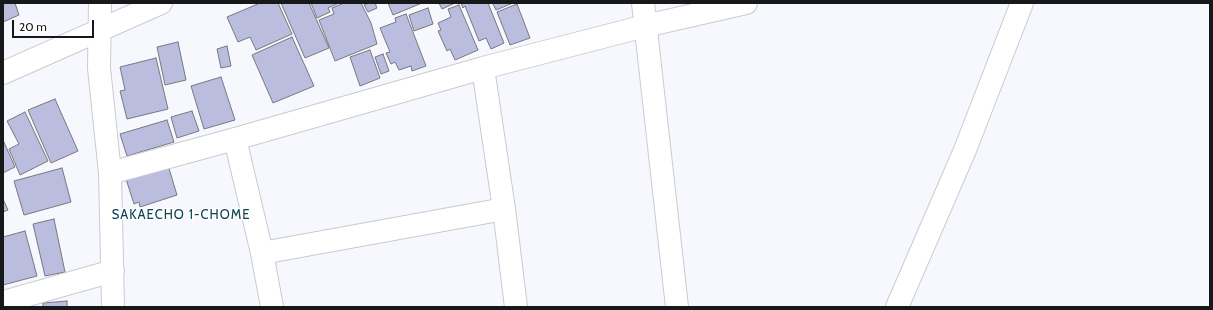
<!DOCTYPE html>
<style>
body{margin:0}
#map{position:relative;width:1213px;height:310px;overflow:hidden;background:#f7f7fe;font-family:Cabin,sans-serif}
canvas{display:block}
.frame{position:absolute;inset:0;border:4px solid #17181a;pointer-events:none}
.scale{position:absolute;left:12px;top:20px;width:82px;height:18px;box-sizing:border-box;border:2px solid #17181a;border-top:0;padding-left:5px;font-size:12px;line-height:14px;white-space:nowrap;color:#17181a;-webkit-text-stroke:3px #fff;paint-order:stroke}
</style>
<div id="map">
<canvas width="1213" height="310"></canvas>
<div class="frame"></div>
<div class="scale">20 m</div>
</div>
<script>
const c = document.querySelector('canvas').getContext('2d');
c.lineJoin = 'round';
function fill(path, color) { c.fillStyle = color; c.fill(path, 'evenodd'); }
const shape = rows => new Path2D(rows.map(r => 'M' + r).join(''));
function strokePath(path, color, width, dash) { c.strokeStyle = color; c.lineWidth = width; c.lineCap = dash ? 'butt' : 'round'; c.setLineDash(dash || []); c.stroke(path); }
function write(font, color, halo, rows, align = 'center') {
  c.font = font + ' Cabin,sans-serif'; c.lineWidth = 3; c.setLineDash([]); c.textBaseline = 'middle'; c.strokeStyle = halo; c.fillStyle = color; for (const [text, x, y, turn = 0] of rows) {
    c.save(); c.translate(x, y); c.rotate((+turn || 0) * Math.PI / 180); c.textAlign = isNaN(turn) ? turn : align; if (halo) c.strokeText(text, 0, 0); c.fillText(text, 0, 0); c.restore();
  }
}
const building = shape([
 [3,3,15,3,19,15,3,22,3,3],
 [260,3,278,3,292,34,256,50,250,37,238,42,227,17,260,3],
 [281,3,309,3,329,48,305,58,281,3],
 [311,3,339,3,328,8,330,12,317,18,311,3],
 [344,3,361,3,371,23,377,44,335,61,319,20,334,14,332,8,344,3],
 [369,3,375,3,377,8,368,12,364,5,369,3],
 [388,3,422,3,393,15,388,3],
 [439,3,455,3,442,9,439,3],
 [461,3,488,3,504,43,491,49,486,38,479,41,465,6,463,8,461,3],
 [495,3,513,3,496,10,493,4,495,3],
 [517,4,530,38,510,45,497,12,517,4],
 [459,5,478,50,455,60,450,49,447,51,438,31,441,30,438,23,451,17,448,9,459,5],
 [428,8,433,24,414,31,409,15,428,8],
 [406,14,426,66,412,71,411,66,399,70,395,62,391,64,386,53,390,52,380,28,396,22,395,18,406,14],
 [292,37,314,86,273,103,252,55,292,37],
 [178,42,186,80,165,85,157,47,178,42],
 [227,46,231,66,221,68,217,49,227,46],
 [370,50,380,78,360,86,350,57,370,50],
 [383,54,389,71,381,74,375,57,383,54],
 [156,58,168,109,127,119,120,91,125,90,120,67,156,58],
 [221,77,235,120,204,129,191,86,221,77],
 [55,99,78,151,51,163,28,110,55,99],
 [192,111,199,131,177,138,171,117,192,111],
 [25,112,48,161,20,175,9,149,19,144,7,121,25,112],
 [167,120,174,142,127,156,120,134,167,120],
 [3,140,15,167,3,173,3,140],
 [168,165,177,195,140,207,139,202,134,204,126,179,168,165],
 [62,168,71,202,24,215,14,181,62,168],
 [3,199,8,210,3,212,3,199],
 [54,219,65,272,45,276,33,224,54,219],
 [25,231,37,276,3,285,3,237,25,231],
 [67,301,67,307,43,307,43,303,67,301]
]);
fill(building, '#babddd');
strokePath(building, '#77787f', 1);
const minor = shape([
 [100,3,99,68,110,173,113,307],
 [643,3,677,307],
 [483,68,504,209,516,307],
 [235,139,262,253],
 [110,173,235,139,483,68,645,26,746,3],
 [3,302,113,271],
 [272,307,262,253,504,209],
 [897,307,965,150,1022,3]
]);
const major = shape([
 [3,73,161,3]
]);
strokePath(minor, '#cacbd2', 24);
strokePath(major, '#cacbd2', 24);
strokePath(minor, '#fff', 22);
strokePath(major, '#fff', 22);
c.letterSpacing = '1px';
write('13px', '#094351', '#fff', [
 ["SAKAECHO 1-CHOME",181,215]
]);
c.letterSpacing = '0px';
</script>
